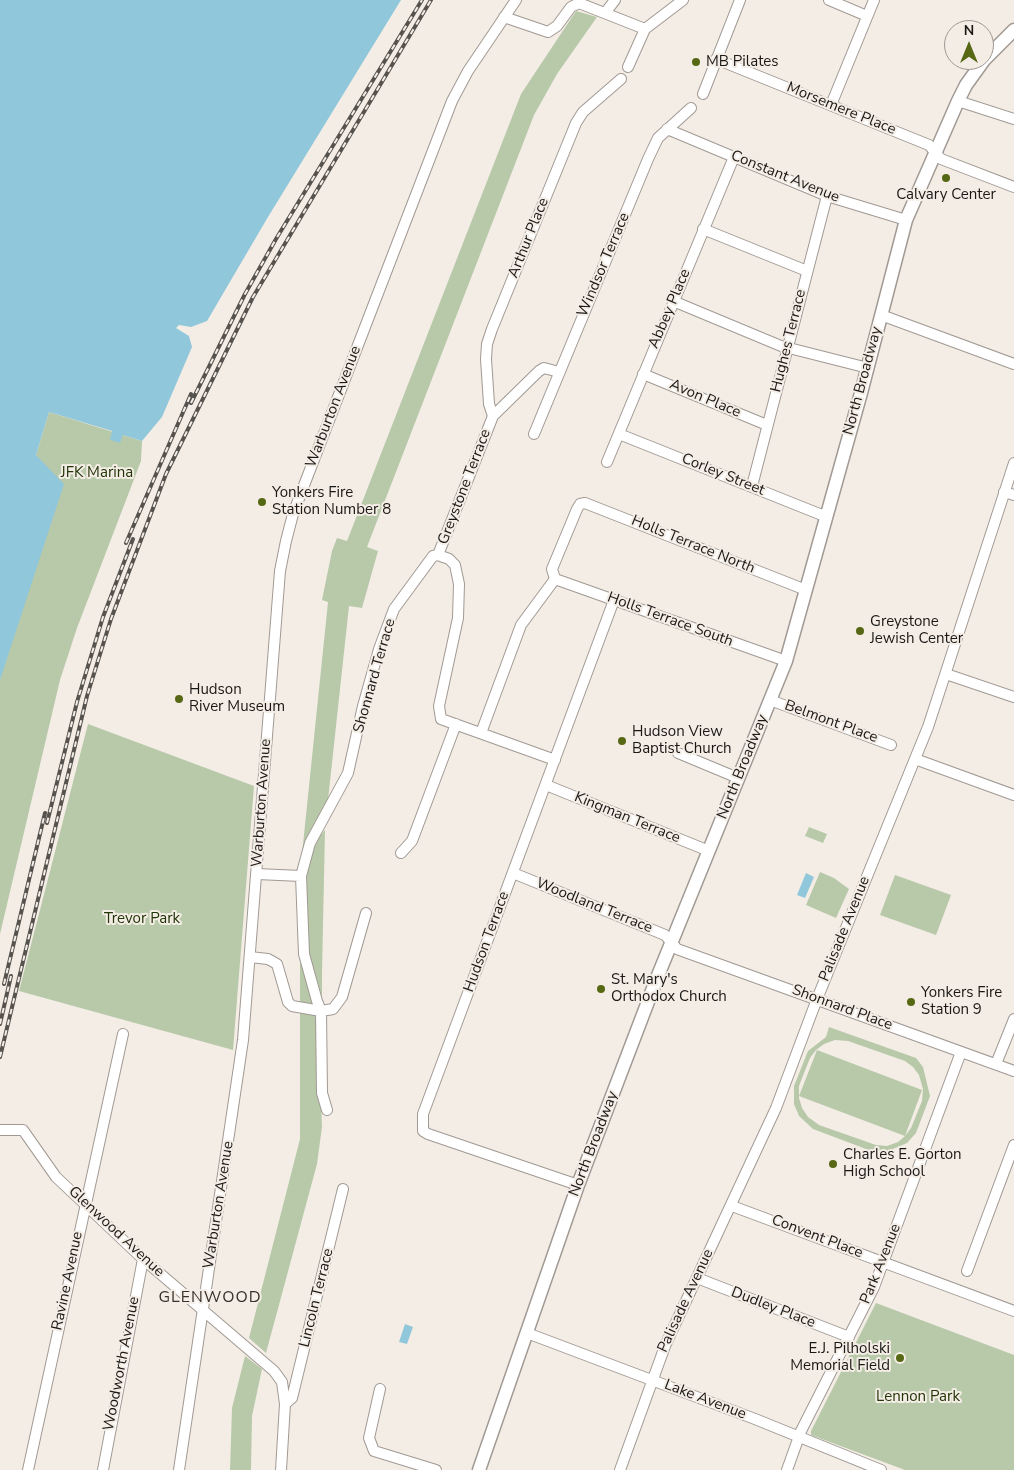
<!DOCTYPE html>
<style>
body{margin:0}
#map{position:relative;width:1014px;height:1470px;overflow:hidden;background:#f4ede6;font-family:"Nunito Sans",sans-serif}
canvas{display:block}
.north{position:absolute;left:944px;top:20px;width:50px;height:50px;box-sizing:border-box;background:#f4ede6;border:1px solid #9d9892;border-radius:50%;rotate:0deg;font-size:14px;font-weight:700;line-height:20px;text-align:center;color:#1a1815}
.north::after{content:'';display:block;margin:auto;width:18px;height:22px;background:#566813;clip-path:polygon(50% 0,100% 100%,50% 72%,0 100%)}
</style>
<div id="map">
<canvas width="1014" height="1470"></canvas>
<div class="north">N</div>
</div>
<script>
const c = document.querySelector('canvas').getContext('2d');
c.lineJoin = 'round';
function fill(path, color) { c.fillStyle = color; c.fill(path, 'evenodd'); }
const shape = rows => new Path2D(rows.map(r => 'M' + r).join(''));
function strokePath(path, color, width, dash) { c.strokeStyle = color; c.lineWidth = width; c.lineCap = dash ? 'butt' : 'round'; c.setLineDash(dash || []); c.stroke(path); }
function write(font, color, halo, rows, align = 'center') {
  c.font = font + ' "Nunito Sans",sans-serif'; c.lineWidth = 4; c.setLineDash([]); c.textBaseline = 'middle'; c.strokeStyle = halo; c.fillStyle = color; for (const [text, x, y, turn = 0] of rows) {
    c.save(); c.translate(x, y); c.rotate((+turn || 0) * Math.PI / 180); c.textAlign = isNaN(turn) ? turn : align; if (halo) c.strokeText(text, 0, 0); c.fillText(text, 0, 0); c.restore();
  }
}
fill(shape([
 [576,11,597,17,557,74,534,115,367,547,378,551,362,608,349,606,328,800,302,854,328,602,322,600,332,551,337,538,347,541,521,94],
 [49,412,142,441,141,461,77,628,60,680,0,934,0,680,36,455],
 [88,724,254,786,233,1050,19,991],
 [809,827,827,834,823,843,805,836],
 [325,830,322,972,322,997,309,954,305,879,313,844],
 [820,872,834,878,849,889,836,918,806,905],
 [895,875,951,895,936,935,880,915],
 [300,952,318,1029,322,1127,317,1164,266,1353,249,1338,300,1139],
 [829,1027,916,1058,923,1067,930,1096,916,1133,907,1143,888,1151,874,1152,813,1129,799,1116,794,1104,794,1086,808,1051,826,1037],
 [835,1040,848,1041,905,1061,913,1067,919,1075,923,1089,922,1101,911,1128,905,1136,922,1090,817,1050,799,1096,905,1136,898,1142,887,1146,876,1145,819,1125,808,1117,802,1108,799,1098,799,1086,810,1058,816,1050,824,1044],
 [876,1303,1014,1355,1014,1470,905,1470,811,1435,811,1431],
 [245,1356,262,1369,252,1416,251,1470,230,1470,232,1408]
]), '#b8c9a9');
fill(shape([
 [0,0,401,0,268,217,207,321,191,327,179,325,176,328,189,336,192,347,162,417,142,441,123,435,120,443,114,441,110,440,112,431,49,412,36,455,64,484,0,680],
 [806,873,814,877,805,898,797,895],
 [405,1324,413,1327,407,1344,399,1342]
]), '#91c7db');
const minor = shape([
 [829,0,867,16],
 [605,13,615,0],
 [504,17,548,32,557,26,571,7,579,3,645,29,683,0],
 [716,59,929,145,941,159,1014,187],
 [628,67,645,29],
 [703,94,740,0],
 [958,101,1014,119],
 [831,105,874,0],
 [667,129,827,196,906,220],
 [703,229,807,271],
 [673,301,781,346,868,368],
 [881,315,1014,364],
 [643,374,767,425],
 [493,416,489,404,486,359,487,344,492,329,576,123,583,112,621,79],
 [534,434,648,159,658,138,691,108],
 [619,434,827,517],
 [607,462,734,157],
 [752,486,827,196],
 [1004,492,1014,495],
 [438,555,493,416,539,371,544,368,559,372],
 [555,579,552,569,577,509,580,504,585,503,806,590],
 [555,579,786,661],
 [946,674,1014,697],
 [770,700,891,745],
 [481,733,521,625,555,579],
 [678,753,738,778],
 [915,759,1014,795],
 [546,785,709,851],
 [401,853,412,841,456,724],
 [513,873,665,935,677,949,1014,1071],
 [257,874,301,876],
 [250,957,268,959,277,964,288,1002,292,1006,321,1011,333,1009,342,997,366,913],
 [996,1064,1014,1019],
 [327,1110,322,1093,321,1011,317,1001,304,954,301,876,310,843,348,773,363,706,379,649,394,609,433,556,438,555,449,559,455,565,459,584,458,618,439,706,441,719,555,760],
 [0,1130,23,1130,56,1177,143,1259,274,1371,282,1382,285,1404,281,1470],
 [578,1185,428,1134,423,1131,423,1114,614,600],
 [732,1206,1014,1311],
 [967,1271,1014,1145],
 [697,1278,849,1337],
 [527,1333,755,1419,881,1470],
 [380,1389,369,1438,374,1451,436,1470],
 [285,1404,292,1398,343,1189],
 [28,1470,123,1034],
 [103,1470,143,1259],
 [179,1470,243,1040,280,571,286,541,293,514,452,101,468,71,516,0],
 [620,1470,665,1346,776,1108,817,999,928,727,1014,463],
 [787,1470,801,1431,874,1287,961,1052]
]);
const major = shape([
 [984,60,1014,30],
 [479,1470,578,1185,657,978,786,661,861,393,906,220,958,101,966,85,984,60]
]);
strokePath(minor, '#a19993', 12);
strokePath(major, '#a19993', 15);
strokePath(minor, '#fff', 10);
strokePath(major, '#fff', 12);
const rail = shape([
 [191,403,245,294,276,239,422,0],
 [126,543,191,394],
 [47,823,77,702,103,617,133,539],
 [4,984,45,813],
 [0,1024,11,976],
 [0,1057,87,696,111,619,166,474,253,297,431,0]
]);
strokePath(rail, '#56534f', 4);
strokePath(rail, '#f4ede6', 2, [5.5]);
for (const [x, y, r, color] of [
 [696,62,5,"#566813"],
 [946,178,5,"#566813"],
 [262,502,5,"#566813"],
 [860,631,5,"#566813"],
 [179,699,5,"#566813"],
 [622,741,5,"#566813"],
 [601,989,5,"#566813"],
 [911,1002,5,"#566813"],
 [833,1164,5,"#566813"],
 [900,1358,5,"#566813"]
]) { const dot = new Path2D(); dot.arc(x, y, r, 0, 2 * Math.PI); c.fillStyle = color; c.fill(dot); strokePath(dot, '#f4ede6', 2); }
write('15px', '#1a1815', '#f4ede6', [
 ["MB Pilates",706,62],
 ["Calvary Center",946,195,"center"],
 ["Yonkers Fire",272,493],
 ["Station Number 8",272,510],
 ["Greystone",870,622],
 ["Jewish Center",870,639],
 ["Hudson",189,690],
 ["River Museum",189,707],
 ["Hudson View",632,732],
 ["Baptist Church",632,749],
 ["St. Mary's",611,980],
 ["Orthodox Church",611,997],
 ["Yonkers Fire",921,993],
 ["Station 9",921,1010],
 ["Charles E. Gorton",843,1155],
 ["High School",843,1172],
 ["E.J. Pilholski",890,1349,"right"],
 ["Memorial Field",890,1366,"right"]
], 'left');
write('15px', '#1a1815', '#f4ede6', [
 ["Morsemere Place",841,109,22],
 ["Constant Avenue",785,177,22],
 ["Arthur Place",529,238,-68],
 ["Windsor Terrace",604,265,-67],
 ["Abbey Place",670,309,-67],
 ["Hughes Terrace",789,341,-76],
 ["North Broadway",863,381,-75],
 ["Avon Place",705,399,23],
 ["Warburton Avenue",334,407,-69],
 ["Corley Street",723,475,22],
 ["Greystone Terrace",465,487,-69],
 ["Holls Terrace North",693,545,22],
 ["Holls Terrace South",670,620,20],
 ["Shonnard Terrace",375,676,-74],
 ["Belmont Place",831,722,20],
 ["North Broadway",743,767,-68],
 ["Warburton Avenue",262,803,-86],
 ["Kingman Terrace",627,818,22],
 ["Woodland Terrace",594,906,22],
 ["Palisade Avenue",845,929,-68],
 ["Hudson Terrace",487,942,-70],
 ["Shonnard Place",842,1008,20],
 ["North Broadway",594,1144,-69],
 ["Warburton Avenue",219,1205,-81],
 ["Glenwood Avenue",116,1232,43],
 ["Convent Place",817,1237,21],
 ["Park Avenue",881,1264,-68],
 ["Ravine Avenue",68,1281,-78],
 ["Lincoln Terrace",317,1298,-76],
 ["Palisade Avenue",686,1301,-65],
 ["Dudley Place",773,1308,21],
 ["Woodworth Avenue",122,1364,-79],
 ["Lake Avenue",705,1400,21]
]);
write('15px', '#213506', '#f4ede6', [
 ["JFK Marina",97,473],
 ["Trevor Park",142,919],
 ["Lennon Park",918,1397]
]);
c.letterSpacing = '1px';
write('16px', '#37312c', '#f4ede6', [
 ["GLENWOOD",210,1298]
]);
c.letterSpacing = '0px';
</script>
